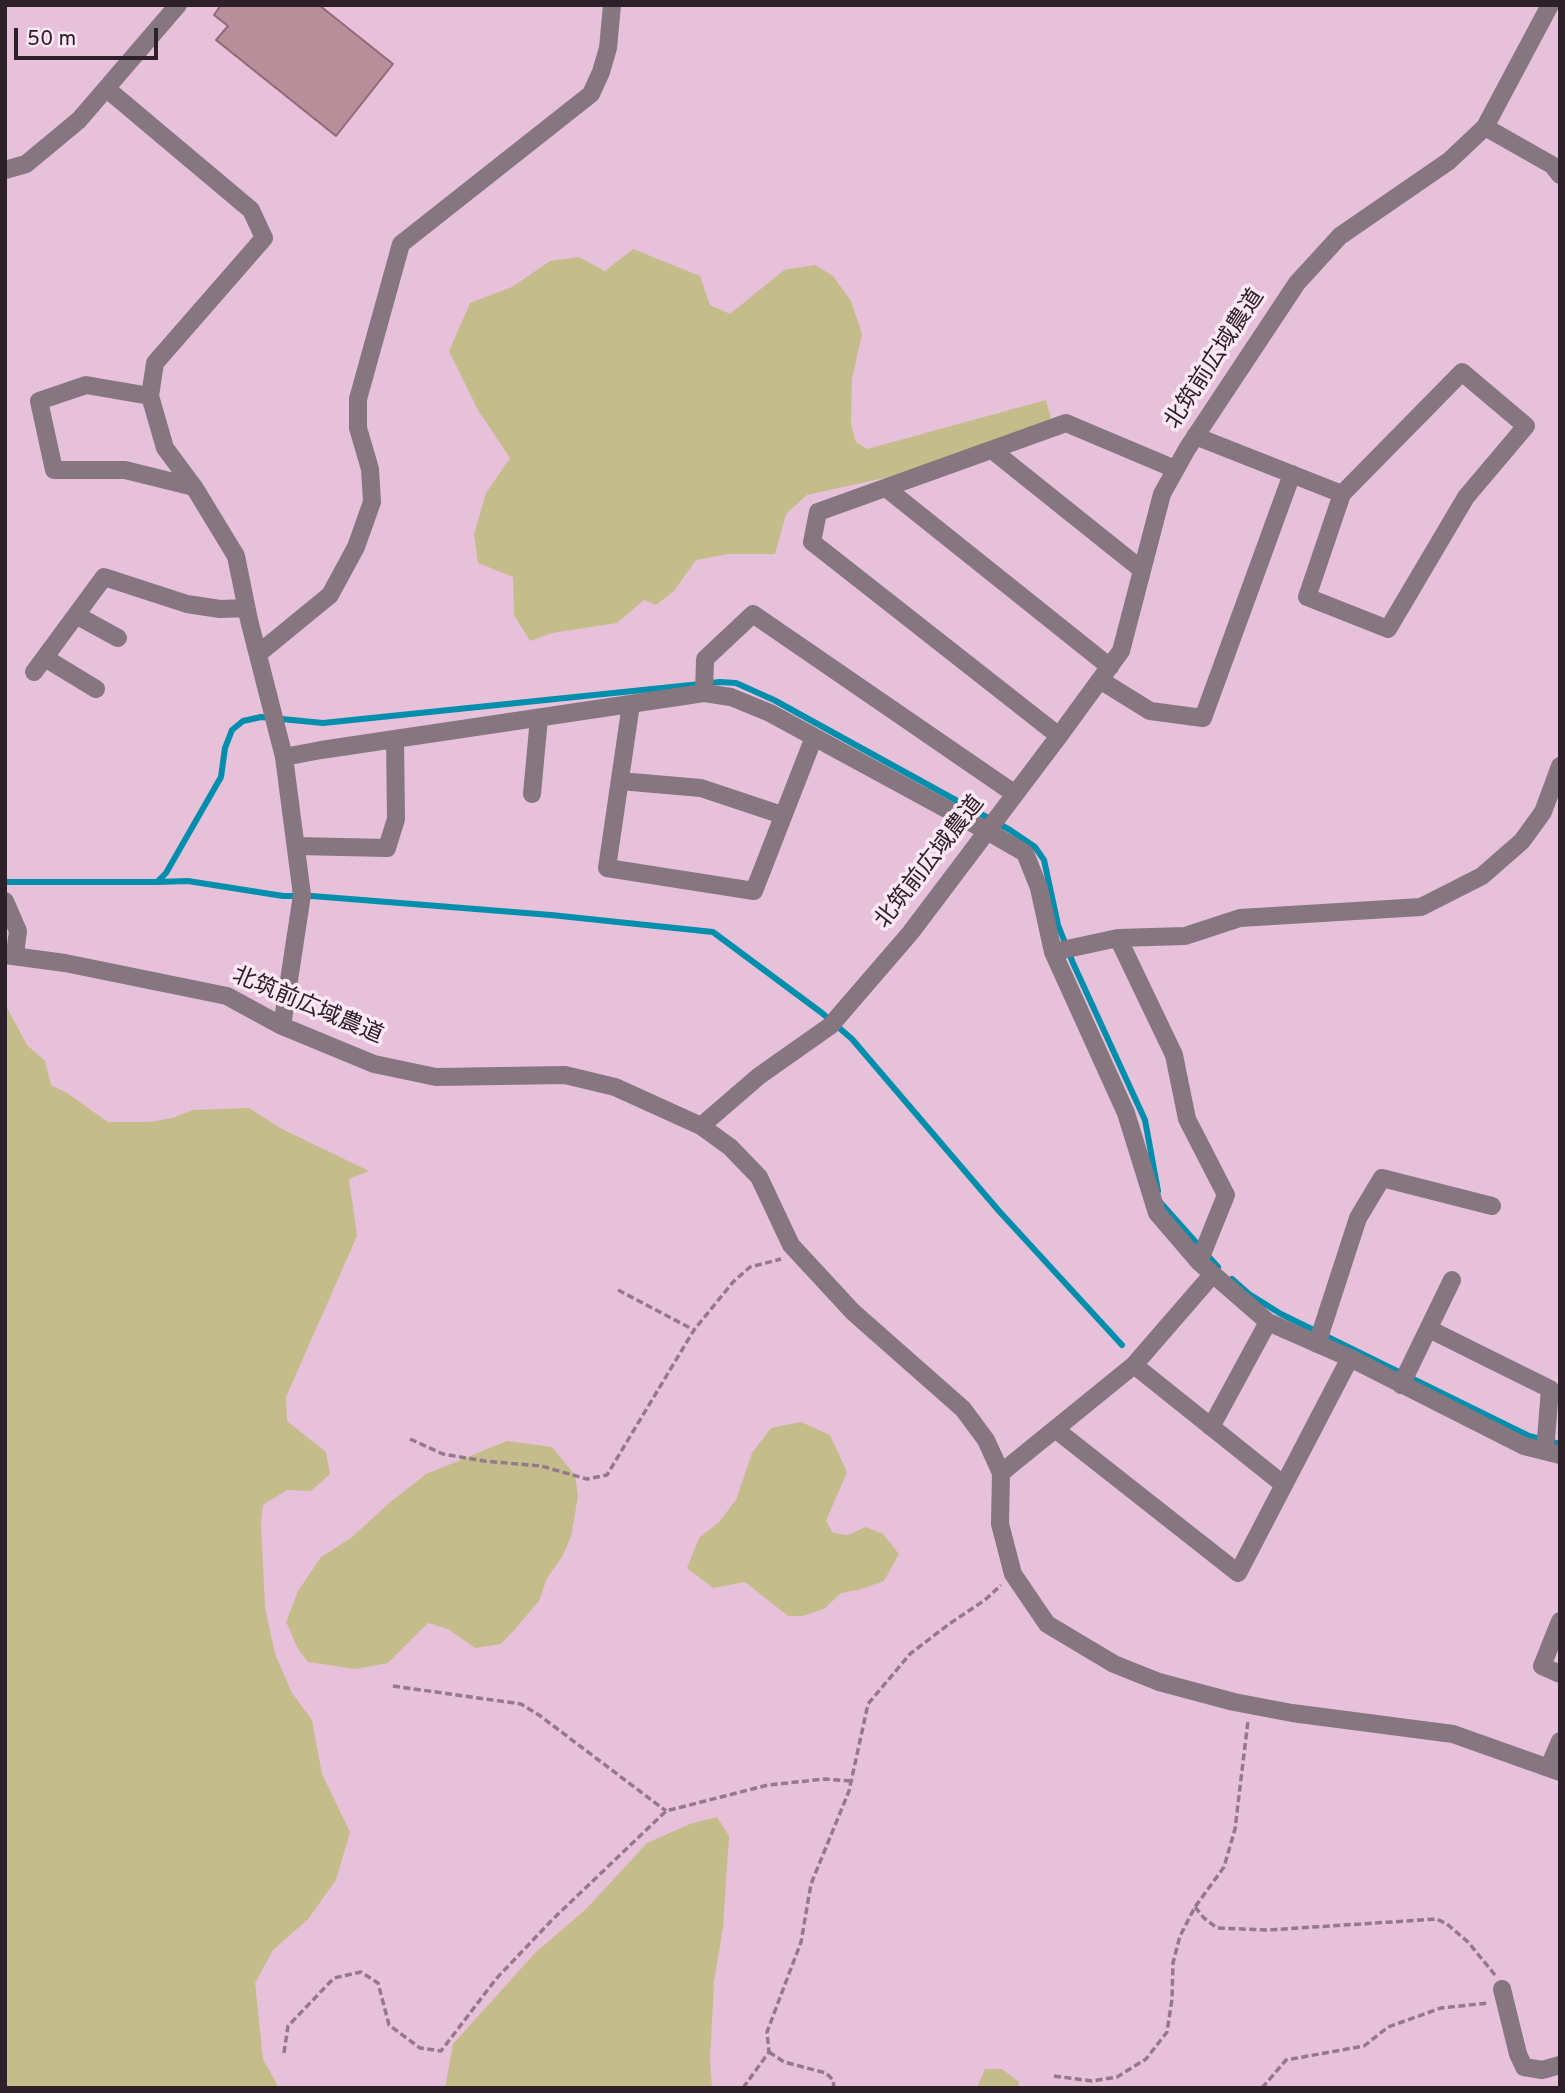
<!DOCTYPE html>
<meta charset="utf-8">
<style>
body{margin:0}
#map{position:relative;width:1565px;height:2093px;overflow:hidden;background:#e6c1d9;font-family:Overpass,sans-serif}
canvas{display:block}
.frame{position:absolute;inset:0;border:7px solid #2e2029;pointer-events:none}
.scale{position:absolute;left:14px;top:28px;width:144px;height:32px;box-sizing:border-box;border:4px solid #2e2029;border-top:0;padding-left:9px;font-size:21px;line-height:24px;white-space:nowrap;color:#2e2029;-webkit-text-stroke:5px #fbe8f4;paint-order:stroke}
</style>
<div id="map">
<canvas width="1565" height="2093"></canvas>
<div class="frame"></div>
<div class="scale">50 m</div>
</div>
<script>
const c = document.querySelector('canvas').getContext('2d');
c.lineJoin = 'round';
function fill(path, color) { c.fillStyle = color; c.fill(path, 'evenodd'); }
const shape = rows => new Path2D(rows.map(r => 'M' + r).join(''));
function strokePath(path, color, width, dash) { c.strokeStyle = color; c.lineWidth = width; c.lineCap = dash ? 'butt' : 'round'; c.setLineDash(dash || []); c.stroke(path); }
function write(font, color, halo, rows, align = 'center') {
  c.font = font + ' Overpass,"Noto Sans JP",sans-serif'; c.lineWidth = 7; c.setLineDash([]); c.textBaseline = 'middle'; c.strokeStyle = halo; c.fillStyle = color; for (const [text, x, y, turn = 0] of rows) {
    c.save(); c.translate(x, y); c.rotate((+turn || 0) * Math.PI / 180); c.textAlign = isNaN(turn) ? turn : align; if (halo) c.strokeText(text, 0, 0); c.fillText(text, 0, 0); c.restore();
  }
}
fill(shape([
 [633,249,700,276,710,305,730,314,784,270,815,265,833,276,851,301,862,334,852,379,851,424,856,442,867,449,1046,400,1052,422,898,475,807,495,786,514,775,554,728,554,696,560,674,591,656,605,644,600,617,623,552,633,530,641,514,615,513,577,478,563,474,534,486,493,510,458,478,410,449,351,470,303,512,287,550,261,579,257,605,271],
 [5,1004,27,1045,45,1061,51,1085,67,1093,108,1122,149,1122,172,1118,193,1110,249,1108,282,1129,369,1171,349,1179,357,1236,286,1397,287,1421,326,1452,330,1474,311,1491,287,1490,263,1505,261,1522,265,1607,275,1654,292,1693,312,1720,322,1774,350,1832,336,1880,308,1919,273,1950,255,1983,263,2059,279,2088,5,2088],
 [801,1422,830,1435,847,1472,826,1521,833,1533,848,1535,866,1527,883,1534,899,1554,884,1581,858,1590,841,1593,824,1609,802,1616,788,1616,745,1582,713,1588,687,1568,699,1538,719,1522,736,1500,752,1453,771,1428],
 [507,1441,552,1447,575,1475,578,1496,571,1537,562,1557,547,1578,539,1601,515,1629,501,1644,475,1648,448,1629,428,1623,388,1663,356,1669,308,1662,298,1649,286,1622,298,1591,321,1557,351,1538,388,1504,426,1474],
 [717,1817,729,1836,723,1928,714,1982,710,2060,712,2088,445,2088,453,2044,535,1953,586,1909,647,1843,690,1824],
 [985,2069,1002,2069,1019,2082,1018,2088,977,2088]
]), '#c5bc8b');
strokePath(shape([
 [5,882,157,882,166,873,221,777,225,748,232,730,243,721,261,717,323,723,720,682,736,683,774,700,1010,830,1035,847,1044,860,1058,925,1073,963,1145,1120,1158,1191],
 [157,882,188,881,283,896,312,896,551,915,713,932,822,1013,852,1039,999,1211,1122,1345],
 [1160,1202,1218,1267],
 [1232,1279,1249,1294,1281,1314,1529,1436,1560,1444]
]), '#028eac', 6);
const building = shape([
 [221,5,319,5,393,64,336,136,216,40,228,26,214,15,221,5]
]);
fill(building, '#b78e9a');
strokePath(building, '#906a75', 2);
strokePath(shape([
 [618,1290,694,1330],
 [410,1439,443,1454,484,1461,541,1466,587,1479,607,1475,694,1330,733,1282,750,1267,781,1259],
 [393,1686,521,1704,539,1715,666,1811],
 [1195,1907,1204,1918,1217,1928,1268,1930,1437,1919,1447,1924,1468,1942,1495,1975],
 [769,2052,784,2062,826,2073,833,2080,834,2088],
 [284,2053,288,2026,334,1978,361,1972,378,1983,389,2025,420,2048,441,2051,496,1979,552,1920,666,1811,768,1785,825,1779,851,1781],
 [1054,2076,1092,2081,1117,2077,1146,2059,1167,2032,1172,1999,1173,1963,1180,1936,1195,1907,1224,1867,1235,1829,1248,1721],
 [743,2088,769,2052,767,2032,801,1942,811,1884,849,1791,868,1704,910,1654,949,1624,985,1600,1001,1585],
 [1262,2088,1286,2060,1364,2046,1388,2027,1441,2008,1489,2003]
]), '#94798b', 3.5, [7, 3.5]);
strokePath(shape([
 [107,89,251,210,264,238,155,363,150,396,165,448,194,487,236,556,249,620,284,757,302,895,282,1026],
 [1485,127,1552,165,1560,175],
 [5,170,26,164,79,120,178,5],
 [1462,372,1526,426,1466,497,1388,629,1307,597,1342,494,1462,372],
 [150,396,86,385,39,401,54,470,125,470,194,487],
 [1195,436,1342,494],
 [992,450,1142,570],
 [886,488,1110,667],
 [76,615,118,638],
 [258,654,330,595,356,547,372,502,370,469,358,428,358,399,401,244,591,94,601,72,608,48,612,5],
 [45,658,96,689],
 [34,672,104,577,187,604,220,609,246,608],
 [1100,680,1150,711,1203,718,1292,474],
 [704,693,705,659,753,614,1015,794],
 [631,704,607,868,754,891,814,737],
 [1059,736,812,542,818,512,1066,423,1175,469],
 [284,757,321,750,704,693,731,697,770,713,987,831,1025,853,1039,888,1053,952,1126,1113,1157,1213,1199,1262,1268,1322,1350,1358,1524,1446,1560,1455],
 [620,781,701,788,782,815],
 [532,794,539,718],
 [296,846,387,848,396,819,395,739],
 [5,901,18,931,15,954],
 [1118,938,1174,1055,1187,1119,1226,1195,1199,1262],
 [1053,952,1118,938,1185,936,1240,918,1421,907,1482,876,1522,841,1543,812,1560,766],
 [5,955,65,963,227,996,282,1026,374,1064,436,1077,565,1075,615,1087,701,1126,730,1147,759,1177,791,1245,853,1312,963,1409,986,1440,1001,1473,1000,1524,1013,1574,1047,1624,1114,1664,1159,1682,1234,1702,1292,1713,1453,1734,1560,1772],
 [701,1126,759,1076,830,1026,911,932,1059,736,1121,651,1162,494,1187,449,1297,283,1340,236,1449,161,1485,127,1550,5],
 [1429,1329,1550,1389,1545,1451],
 [1317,1344,1358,1218,1382,1178,1492,1206],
 [1134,1365,1284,1485],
 [1401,1385,1452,1280],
 [1211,1427,1268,1322],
 [1055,1429,1238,1573,1350,1358],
 [1001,1473,1134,1365,1212,1275],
 [1560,1621,1542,1666,1560,1674],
 [1549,1767,1560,1741],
 [1502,1989,1518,2054,1524,2067,1542,2070,1560,2065]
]), '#857680', 18);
write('23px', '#2e2029', '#fbe8f4', [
 ["北筑前広域農道",1216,360,-57],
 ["北筑前広域農道",931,863,-52],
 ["北筑前広域農道",307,1007,23]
]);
</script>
